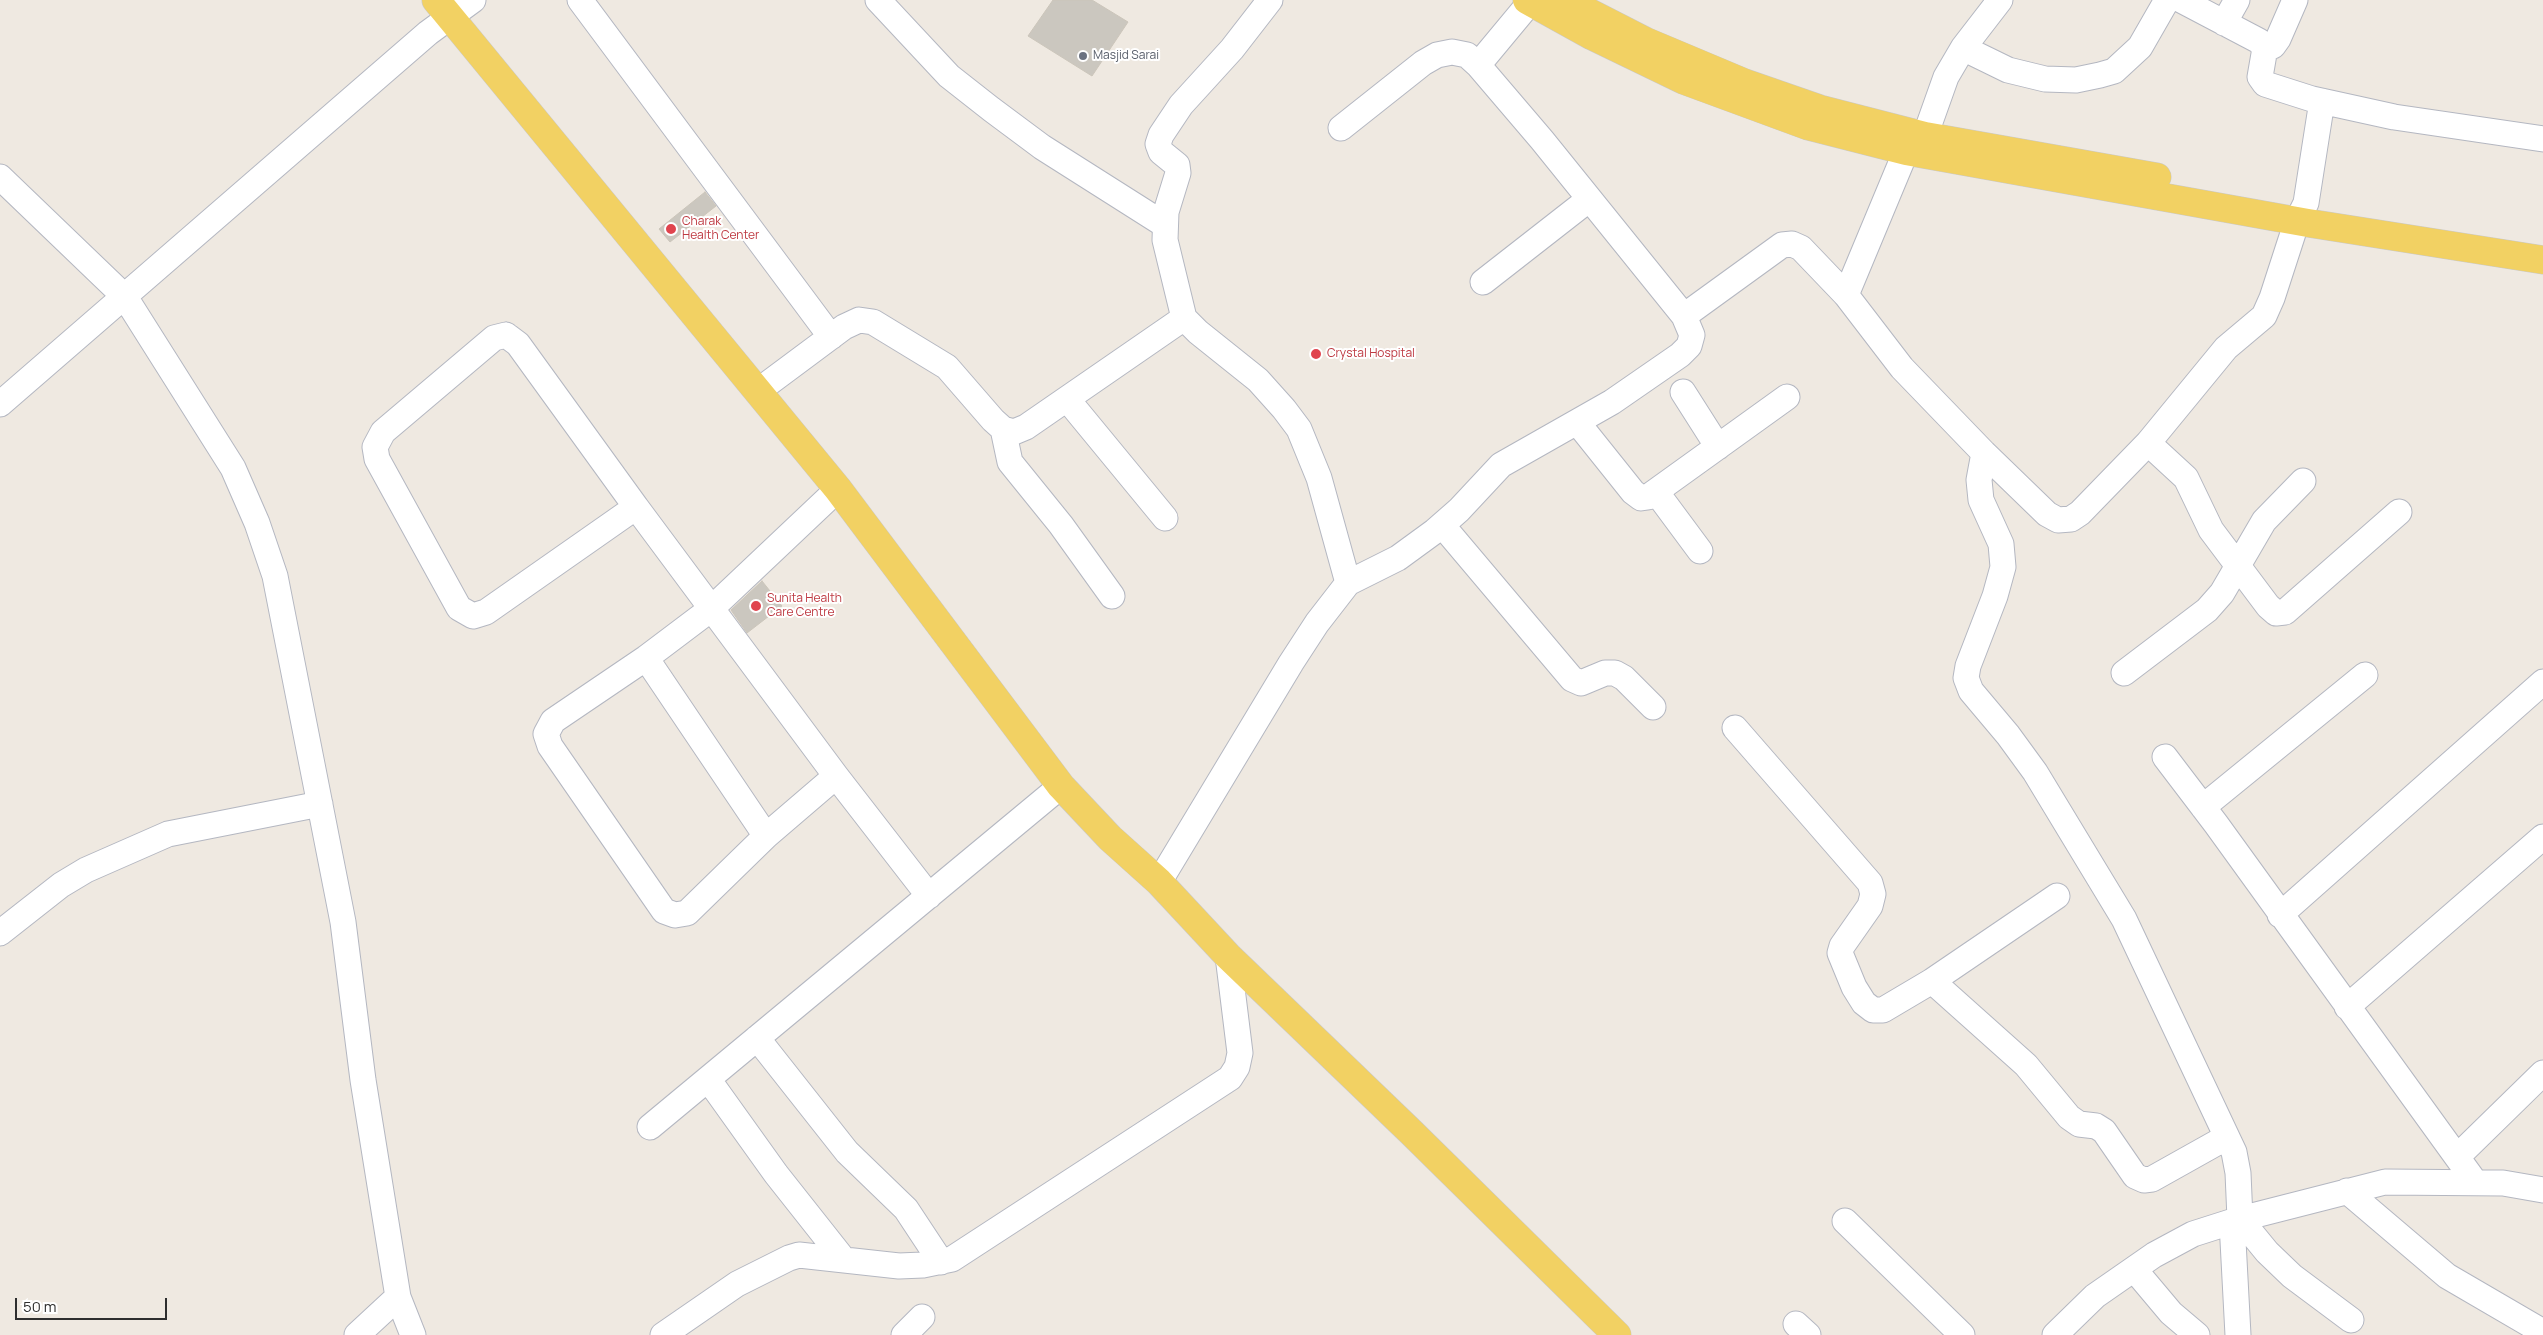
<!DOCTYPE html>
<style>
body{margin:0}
#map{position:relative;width:2543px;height:1335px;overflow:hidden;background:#efe9e1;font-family:Manrope,sans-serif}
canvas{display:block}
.scale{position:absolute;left:15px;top:1298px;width:152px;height:22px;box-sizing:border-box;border:2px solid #2e2e2e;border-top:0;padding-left:6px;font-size:15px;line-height:18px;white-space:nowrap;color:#2e2e2e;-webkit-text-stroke:4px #fff;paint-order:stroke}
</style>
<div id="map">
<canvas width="2543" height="1335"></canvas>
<div class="scale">50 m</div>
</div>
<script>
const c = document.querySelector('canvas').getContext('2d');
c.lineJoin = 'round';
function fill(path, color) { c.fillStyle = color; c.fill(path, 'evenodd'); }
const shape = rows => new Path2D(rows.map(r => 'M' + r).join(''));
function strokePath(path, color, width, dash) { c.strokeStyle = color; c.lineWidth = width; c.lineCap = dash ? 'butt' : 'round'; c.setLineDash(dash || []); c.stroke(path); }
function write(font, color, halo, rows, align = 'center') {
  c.font = font + ' Manrope,sans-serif'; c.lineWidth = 4; c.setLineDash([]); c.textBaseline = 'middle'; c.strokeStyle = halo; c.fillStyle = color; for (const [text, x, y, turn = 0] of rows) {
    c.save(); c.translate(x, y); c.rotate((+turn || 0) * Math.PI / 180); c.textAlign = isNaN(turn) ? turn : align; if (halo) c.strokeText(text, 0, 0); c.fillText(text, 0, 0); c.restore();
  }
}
const building = shape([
 [1053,0,1092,0,1128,22,1092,76,1028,36,1053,0],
 [705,192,716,206,670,242,659,229,705,192],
 [762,581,782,606,747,633,731,610,762,581]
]);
fill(building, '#cbc7bf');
strokePath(building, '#cbc5ba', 1);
const minor = shape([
 [580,0,831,337],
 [878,0,949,76,991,109,1042,147,1165,225],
 [2181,0,2259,41,2265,48,2260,77,2265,84,2312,99,2394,117,2543,139],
 [2224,23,2237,0],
 [1963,48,2008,70,2045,79,2076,80,2100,75,2114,71,2140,47,2167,0],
 [2265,48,2273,46,2278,39,2295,0],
 [1478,65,1532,0],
 [1341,128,1423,63,1437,55,1452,52,1467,55,1478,65,1542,140,1684,316,1692,335,1689,346,1680,355,1612,402,1501,465,1459,510,1435,531,1398,558,1348,583],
 [1925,136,1946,77,1963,48,2000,0],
 [0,177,125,297,233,468,257,523,275,576,343,922,363,1080,398,1297,413,1335],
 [1483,282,1588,200],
 [1846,295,1906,151,1912,132],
 [1684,316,1782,245,1792,244,1801,248,1846,295,1902,368,1984,453,2047,514,2058,520,2071,519,2080,513,2148,443,2226,348,2264,316,2272,298,2297,221,2306,203,2322,101],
 [506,335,518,344,636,507,486,612,473,616,459,608,377,459,375,447,383,432,494,338,506,335],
 [758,391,844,327,859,320,873,322,947,367,993,420,1003,429,1014,432,1026,427,1184,318],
 [1683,392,1718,447],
 [1067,399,1165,518],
 [0,404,428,33,473,0],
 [1577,422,1633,492,1641,498,1648,497,1787,397],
 [1003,429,1010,462,1061,525,1112,596],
 [2148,443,2186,478,2211,530,2268,606,2276,613,2285,612,2399,512],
 [1984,453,1979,480,1981,500,2001,544,2003,567,1995,596,1968,666,1966,678,1971,691,2008,735,2035,772,2124,919,2234,1152,2238,1173,2240,1219,2267,1252,2292,1276,2351,1320],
 [1657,493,1700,551],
 [636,507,836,776,929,896],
 [1442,525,1572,679,1581,683,1605,673,1615,673,1624,678,1653,707],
 [646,658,766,836],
 [2124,673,2207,610,2222,593,2264,521,2303,481],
 [1735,728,1870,883,1873,894,1870,906,1842,946,1840,953,1854,987,1864,1003,1873,1010,1883,1010,1932,981,2057,896],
 [2165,757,2216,824,2475,1182],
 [836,776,766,836,687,913,675,915,664,911,550,746,546,734,553,721,646,658,711,609,838,489],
 [2203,807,2365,675],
 [1159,882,1291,663,1317,623,1348,583,1319,478,1299,429,1284,409,1258,380,1198,332,1184,318,1165,240,1166,212,1178,173,1177,165,1161,152,1158,144,1161,135,1181,105,1232,49,1270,0],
 [2280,915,2543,682],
 [0,933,61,885,86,870,168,834,320,804],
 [1932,981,2026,1065,2069,1117,2079,1124,2096,1126,2104,1131,2135,1176,2144,1180,2152,1179,2227,1137],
 [2347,1007,2543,837],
 [757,1038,847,1152,906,1209,941,1262],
 [708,1079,776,1174,844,1260],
 [650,1127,1061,786],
 [2457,1157,2543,1073],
 [2347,1191,2447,1276,2543,1332],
 [1845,1221,1962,1335],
 [2232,1222,2238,1335],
 [2134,1269,2171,1313,2197,1335],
 [1796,1324,1808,1335],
 [357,1335,398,1297],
 [663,1335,737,1284,789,1258,799,1255,899,1266,923,1265,952,1259,1230,1078,1237,1067,1240,1053,1228,956],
 [904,1335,922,1317],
 [2055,1335,2095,1296,2154,1255,2193,1234,2240,1219,2385,1182,2503,1183,2543,1190]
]);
const major = shape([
 [436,0,838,489,1061,786,1110,838,1159,882,1228,956,1412,1133,1617,1335],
 [1527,0,1592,36,1683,80,1808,126,1906,151,2308,223,2543,260],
 [1565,0,1645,41,1745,83,1820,109,1925,136,2157,177]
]);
strokePath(minor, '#b4b7c1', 27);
strokePath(major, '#c9c9c9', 29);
strokePath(minor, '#fff', 25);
strokePath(major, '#f2d163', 28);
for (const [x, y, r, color] of [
 [1083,56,5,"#6b7280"],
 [671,229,6,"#e0444e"],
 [1316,354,6,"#e0444e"],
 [756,606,6,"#e0444e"]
]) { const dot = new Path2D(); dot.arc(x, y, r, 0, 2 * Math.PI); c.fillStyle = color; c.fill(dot); strokePath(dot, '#fff', 2); }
write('12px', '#5b616d', '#fff', [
 ["Masjid Sarai",1093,56]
], 'left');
write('12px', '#be3a42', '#fff', [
 ["Charak",682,222],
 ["Health Center",682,236],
 ["Crystal Hospital",1327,354],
 ["Sunita Health",767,599],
 ["Care Centre",767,613]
], 'left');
</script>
